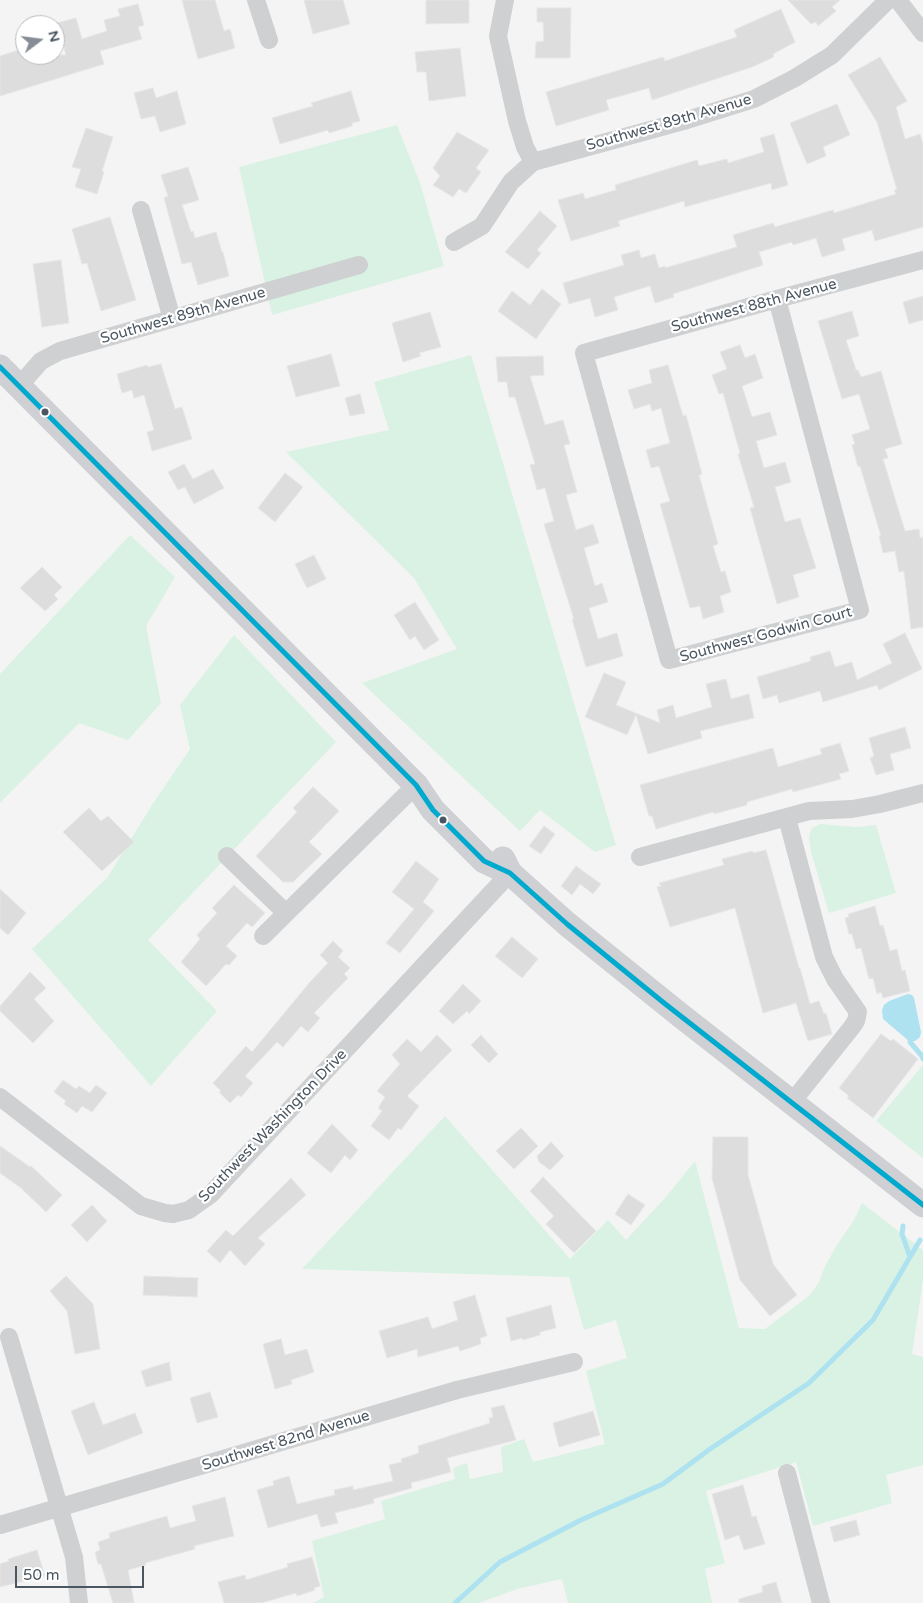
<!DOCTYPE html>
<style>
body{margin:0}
#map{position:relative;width:923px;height:1603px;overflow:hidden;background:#f4f4f4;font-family:"Varela Round",sans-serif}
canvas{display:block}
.north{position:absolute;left:15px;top:15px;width:50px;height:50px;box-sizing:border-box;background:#fff;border:1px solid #b7bbc0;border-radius:50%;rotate:75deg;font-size:14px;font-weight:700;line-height:20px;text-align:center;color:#4a5661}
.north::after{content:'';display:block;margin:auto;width:18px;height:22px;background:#868d94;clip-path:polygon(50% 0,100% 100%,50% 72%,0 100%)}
.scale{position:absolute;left:15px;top:1566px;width:129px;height:22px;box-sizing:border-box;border:2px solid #4a5661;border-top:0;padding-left:6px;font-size:15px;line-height:18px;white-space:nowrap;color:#4a5661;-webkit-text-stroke:4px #fff;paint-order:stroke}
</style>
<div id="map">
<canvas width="923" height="1603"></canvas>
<div class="north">N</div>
<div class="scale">50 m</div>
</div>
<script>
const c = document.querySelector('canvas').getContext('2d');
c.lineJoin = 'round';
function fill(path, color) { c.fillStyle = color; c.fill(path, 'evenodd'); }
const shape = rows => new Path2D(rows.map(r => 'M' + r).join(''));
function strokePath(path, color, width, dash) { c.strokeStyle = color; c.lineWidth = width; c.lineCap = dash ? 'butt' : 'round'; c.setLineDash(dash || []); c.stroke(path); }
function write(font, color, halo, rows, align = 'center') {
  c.font = font + ' "Varela Round",sans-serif'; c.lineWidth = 4.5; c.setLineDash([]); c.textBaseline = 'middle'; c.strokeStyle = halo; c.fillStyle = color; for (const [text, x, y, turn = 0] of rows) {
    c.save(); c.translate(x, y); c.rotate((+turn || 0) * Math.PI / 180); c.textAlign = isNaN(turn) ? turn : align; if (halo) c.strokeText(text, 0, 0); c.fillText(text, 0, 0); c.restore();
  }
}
fill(shape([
 [397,125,420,183,444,266,272,315,239,167],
 [471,355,616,845,595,852,540,810,520,831,362,683,457,649,414,578,286,452,389,430,374,382],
 [130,535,175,577,146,626,161,703,128,740,79,723,0,803,0,674],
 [234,635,336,742,148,940,217,1011,151,1086,32,949,107,878,152,805,190,749,180,705],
 [821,824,855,827,876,825,896,893,829,913,811,852,809,837,812,828],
 [923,1065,923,1158,876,1121],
 [445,1116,570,1259,608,1220,626,1240,665,1198,695,1161,739,1328,765,1329,810,1295,819,1282,825,1266,837,1245,854,1220,862,1203,923,1250,923,1280,912,1354,923,1357,923,1465,886,1475,892,1503,813,1526,796,1462,706,1491,725,1563,705,1569,712,1603,568,1603,562,1579,517,1589,479,1603,313,1603,324,1597,312,1541,385,1519,381,1501,455,1479,453,1468,467,1463,470,1479,503,1472,501,1447,524,1439,533,1462,605,1444,586,1371,627,1358,616,1320,584,1330,569,1277,302,1269]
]), '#d9f2e3');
fill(shape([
 [908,994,912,995,914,998,921,1032,920,1037,915,1041,910,1042,883,1019,882,1010,884,1005,889,1001]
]), '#aee2f0');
strokePath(shape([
 [910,1042,922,1056,923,1059],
 [903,1226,902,1234,910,1257],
 [455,1603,500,1562,581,1520,663,1484,710,1449,809,1383,873,1320,920,1240]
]), '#aee2f0', 5);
const building = shape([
 [182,0,215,0,224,31,230,29,235,48,198,59,182,0],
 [304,0,343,0,350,24,313,34,304,0],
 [426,0,469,0,469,23,426,24,426,0],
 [788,0,840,0,832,7,836,11,818,26,816,22,811,24,788,0],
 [138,4,144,25,138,27,142,39,100,51,104,64,0,96,0,56,25,48,25,55,66,55,57,23,76,18,82,39,107,31,104,20,120,16,118,9,138,4],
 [537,8,571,8,570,58,535,58,536,42,544,41,543,22,537,22,537,8],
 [781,9,795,42,773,54,774,57,752,67,652,100,649,88,606,100,609,110,556,126,546,92,663,57,665,61,737,37,734,30,781,9],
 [460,48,466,96,429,101,426,72,417,72,415,52,460,48],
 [880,57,907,101,896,107,905,139,920,134,923,144,923,227,875,241,872,230,842,239,845,250,822,257,816,238,793,245,792,242,759,252,763,265,673,294,674,297,655,303,650,286,614,297,618,310,595,317,590,298,569,304,563,283,624,265,621,255,639,250,641,258,655,254,659,268,665,266,665,268,737,247,733,235,773,223,775,227,833,210,834,213,896,194,894,190,897,190,877,122,848,75,880,57],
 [153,88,156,98,177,91,186,124,160,132,155,116,141,119,134,93,153,88],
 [351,91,360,121,352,123,352,126,329,133,328,130,280,144,272,118,313,106,311,103,351,91],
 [837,104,850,135,823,147,826,156,807,164,790,123,837,104],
 [86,128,113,137,102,171,104,172,97,194,75,187,81,169,72,167,86,128],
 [457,132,489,150,476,168,481,172,466,193,459,189,453,197,433,185,440,176,433,168,457,132],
 [774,134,788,185,772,190,771,183,685,207,684,201,618,221,620,226,571,241,558,200,583,193,585,199,616,190,615,185,697,160,699,166,727,159,728,163,764,152,760,138,774,134],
 [188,167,199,200,182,205,191,232,193,231,195,238,216,232,222,252,223,252,229,276,198,285,191,262,182,264,164,198,168,196,161,175,188,167],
 [540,211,557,226,537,250,541,253,528,269,505,252,540,211],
 [110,217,136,300,101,311,87,263,82,264,72,229,110,217],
 [61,260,69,323,42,327,33,264,61,260],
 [542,289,561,304,536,339,498,311,512,291,530,305,542,289],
 [923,296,923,320,909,324,903,302,923,296],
 [852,311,859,336,846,340,856,370,858,370,861,377,881,371,902,444,885,449,888,458,883,459,905,531,919,529,920,538,923,537,923,627,911,629,904,571,899,572,895,551,883,553,879,536,881,536,860,466,858,467,852,445,855,444,852,435,870,429,859,394,842,399,818,321,852,311],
 [430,312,441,347,419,353,421,356,403,362,392,323,430,312],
 [740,345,745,358,755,354,763,378,742,386,752,417,770,412,777,435,756,441,764,468,785,462,791,482,775,487,785,522,800,518,816,568,793,575,799,597,777,604,750,508,754,507,738,454,740,453,723,393,719,394,712,375,727,369,720,352,740,345],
 [331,354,340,386,296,397,287,366,331,354],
 [543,356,544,375,530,376,545,425,563,420,570,444,564,445,577,492,566,495,576,530,593,524,599,543,584,548,595,586,602,583,608,602,589,608,598,639,617,633,623,656,586,667,572,619,574,619,544,524,554,521,545,488,537,490,530,465,535,464,515,397,509,397,507,382,498,382,496,357,543,356],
 [161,364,175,409,182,407,192,439,152,451,147,432,154,430,144,395,134,398,132,390,122,393,117,374,147,365,148,367,161,364],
 [668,365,683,416,686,415,702,474,699,475,718,544,713,546,721,572,725,571,731,592,720,596,724,612,703,619,700,606,690,608,660,504,670,501,659,466,651,468,646,450,670,443,661,408,652,411,650,404,634,409,628,390,652,383,649,370,668,365],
 [360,394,365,413,350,416,345,398,360,394],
 [184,464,193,479,213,469,224,488,194,504,185,487,178,490,168,472,184,464],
 [285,473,303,487,275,522,258,508,285,473],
 [314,555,326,579,307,588,295,564,314,555],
 [42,567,62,587,54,595,58,599,45,611,20,588,42,567],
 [415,602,439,640,424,650,415,636,410,640,394,615,415,602],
 [905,633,922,669,879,690,877,685,823,702,820,691,779,703,777,695,763,699,757,677,811,661,810,657,830,651,835,667,852,662,857,680,892,663,883,644,905,633],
 [604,673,626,682,616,705,660,723,657,710,673,705,676,718,712,707,706,684,726,679,731,699,749,694,754,718,700,731,702,738,648,754,636,715,627,735,585,717,604,673],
 [905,727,911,748,890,754,894,770,876,775,870,758,874,756,869,738,905,727],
 [840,743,849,771,839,774,841,779,793,792,792,789,747,802,747,805,714,814,713,812,656,829,652,816,649,816,640,785,773,748,778,767,822,754,820,749,840,743],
 [313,787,339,811,309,842,322,854,293,882,283,882,256,856,297,812,293,808,313,787],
 [89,808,101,821,108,816,134,842,102,871,63,832,89,808],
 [544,826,555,834,541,854,529,846,544,826],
 [766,850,799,968,800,968,810,1004,819,1001,824,1014,826,1013,832,1034,808,1041,796,1003,763,1013,735,908,670,927,657,887,661,886,659,883,724,865,722,859,753,851,753,853,766,850],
 [416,861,439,879,423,902,434,911,400,953,386,943,414,909,392,892,416,861],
 [576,866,601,884,593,894,580,884,572,895,561,886,576,866],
 [234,885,265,913,252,927,247,923,226,946,237,956,229,965,226,964,206,986,181,962,200,939,197,935,217,913,212,908,234,885],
 [0,889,26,913,8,935,0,928,0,889],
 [875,906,880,926,883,925,890,951,897,949,902,971,905,970,910,991,883,998,881,992,877,994,873,978,869,979,861,948,856,949,852,934,849,934,845,918,849,917,848,914,875,906],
 [512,937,538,959,522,978,495,956,512,937],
 [333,941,343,951,338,957,350,968,344,974,348,978,314,1013,320,1018,308,1032,301,1026,283,1047,277,1042,245,1076,253,1083,241,1097,238,1095,230,1103,219,1092,221,1091,213,1083,246,1046,252,1052,310,982,328,963,320,955,333,941],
 [30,972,46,988,34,999,54,1021,33,1043,0,1011,0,1006,30,972],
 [463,984,481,1001,469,1014,467,1011,453,1024,439,1011,463,984],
 [881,1034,891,1041,893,1039,918,1059,873,1118,847,1098,849,1096,839,1088,881,1034],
 [437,1035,452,1050,407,1096,419,1106,401,1130,398,1128,389,1140,371,1126,382,1111,378,1108,385,1097,377,1091,400,1064,392,1055,407,1039,421,1052,437,1035],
 [481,1035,498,1054,489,1063,471,1045,481,1035],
 [63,1080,76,1089,79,1086,90,1093,96,1085,107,1093,92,1112,82,1106,77,1113,64,1104,66,1101,54,1092,63,1080],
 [332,1124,358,1150,350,1160,345,1155,331,1173,307,1153,332,1124],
 [521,1128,538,1146,514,1169,496,1151,521,1128],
 [713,1137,748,1137,748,1175,773,1264,797,1295,770,1316,740,1280,712,1178,713,1137],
 [551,1142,564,1156,550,1170,539,1162,537,1156,551,1142],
 [0,1146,30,1167,31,1166,62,1195,46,1212,21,1188,0,1173,0,1146],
 [543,1177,596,1231,574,1253,546,1224,554,1216,530,1191,543,1177],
 [291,1178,306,1195,258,1238,265,1244,245,1266,230,1250,220,1263,207,1251,226,1230,233,1236,291,1178],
 [628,1194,645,1205,631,1225,615,1214,628,1194],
 [92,1205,107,1221,87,1242,71,1225,92,1205],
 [66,1276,93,1304,100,1349,75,1354,67,1311,50,1291,66,1276],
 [144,1276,198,1278,197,1297,143,1295,144,1276],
 [475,1295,487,1336,480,1338,481,1344,460,1351,458,1346,418,1357,417,1349,387,1358,379,1331,428,1317,432,1329,458,1320,453,1302,475,1295],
 [551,1305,556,1328,540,1332,540,1335,523,1340,522,1338,511,1341,506,1318,551,1305],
 [281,1339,285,1355,307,1349,314,1372,291,1380,292,1384,275,1389,263,1344,281,1339],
 [169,1362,172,1380,146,1387,141,1371,169,1362],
 [210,1392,218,1417,197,1423,190,1398,210,1392],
 [94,1402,103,1425,135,1413,143,1433,88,1455,71,1411,94,1402],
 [504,1405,516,1440,447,1458,451,1472,411,1483,412,1488,373,1499,374,1503,335,1513,338,1523,321,1527,317,1514,268,1528,257,1490,274,1485,273,1481,289,1476,297,1504,335,1495,334,1490,353,1486,353,1490,393,1481,389,1465,402,1462,401,1459,419,1453,418,1446,490,1423,489,1418,493,1417,491,1408,504,1405],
 [593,1411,600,1435,559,1447,553,1423,593,1411],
 [743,1485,752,1517,756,1516,765,1544,744,1550,739,1535,725,1540,712,1494,743,1485],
 [225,1497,234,1536,194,1546,195,1549,145,1563,146,1565,128,1570,134,1603,113,1603,101,1564,98,1564,95,1552,100,1550,98,1542,110,1538,109,1533,167,1516,170,1528,196,1521,192,1506,225,1497],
 [856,1520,860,1535,834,1542,830,1527,856,1520],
 [37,1550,45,1576,0,1587,0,1564,9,1561,8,1559,37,1550],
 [312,1557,320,1586,314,1588,315,1590,297,1596,296,1593,261,1603,224,1603,218,1582,245,1575,246,1580,288,1567,287,1564,312,1557],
 [776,1582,782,1603,739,1603,739,1599,763,1592,762,1586,776,1582]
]);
fill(building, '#ddddde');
strokePath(building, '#e5e6e7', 1);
strokePath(shape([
 [256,0,269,40],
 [505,0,498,36,517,121,525,147,533,162],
 [898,0,923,33],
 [141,210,172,319],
 [454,242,482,226,511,182,533,162,687,120,754,99,795,78,832,55,888,0],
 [777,299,860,610,669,660,584,353,777,299,923,260],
 [19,386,41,361,60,351,359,265],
 [787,818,824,957,835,979,858,1012,856,1021,852,1027,792,1102],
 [227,856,286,913],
 [640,857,809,811,852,809,880,804,923,793],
 [263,936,416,785],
 [0,1097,141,1206,165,1213,173,1214,189,1210,210,1195,510,873],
 [9,1337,74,1557,79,1603],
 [787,1473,821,1603],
 [0,1525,457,1390,574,1362]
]), '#ced0d2', 18);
strokePath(shape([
 [0,367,416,785,433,810,484,861,510,873],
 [503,859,510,873,567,924,680,1015,923,1205]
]), '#ced0d4', 25);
strokePath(shape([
 [0,367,416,785,433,810,484,861,510,873,567,924,664,1003,923,1205]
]), '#00a9ce', 5);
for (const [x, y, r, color] of [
 [45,412,4.5,"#4a5661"],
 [443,820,4.5,"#4a5661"]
]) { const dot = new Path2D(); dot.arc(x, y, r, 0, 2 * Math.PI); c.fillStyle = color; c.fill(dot); strokePath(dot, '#fff', 2); }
write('15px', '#4a5661', '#fff', [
 ["Southwest 89th Avenue",669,123,-16],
 ["Southwest 88th Avenue",754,306,-15],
 ["Southwest 89th Avenue",183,316,-16],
 ["Southwest Godwin Court",766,635,-15],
 ["Southwest Washington Drive",273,1126,-46],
 ["Southwest 82nd Avenue",286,1441,-17]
]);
</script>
